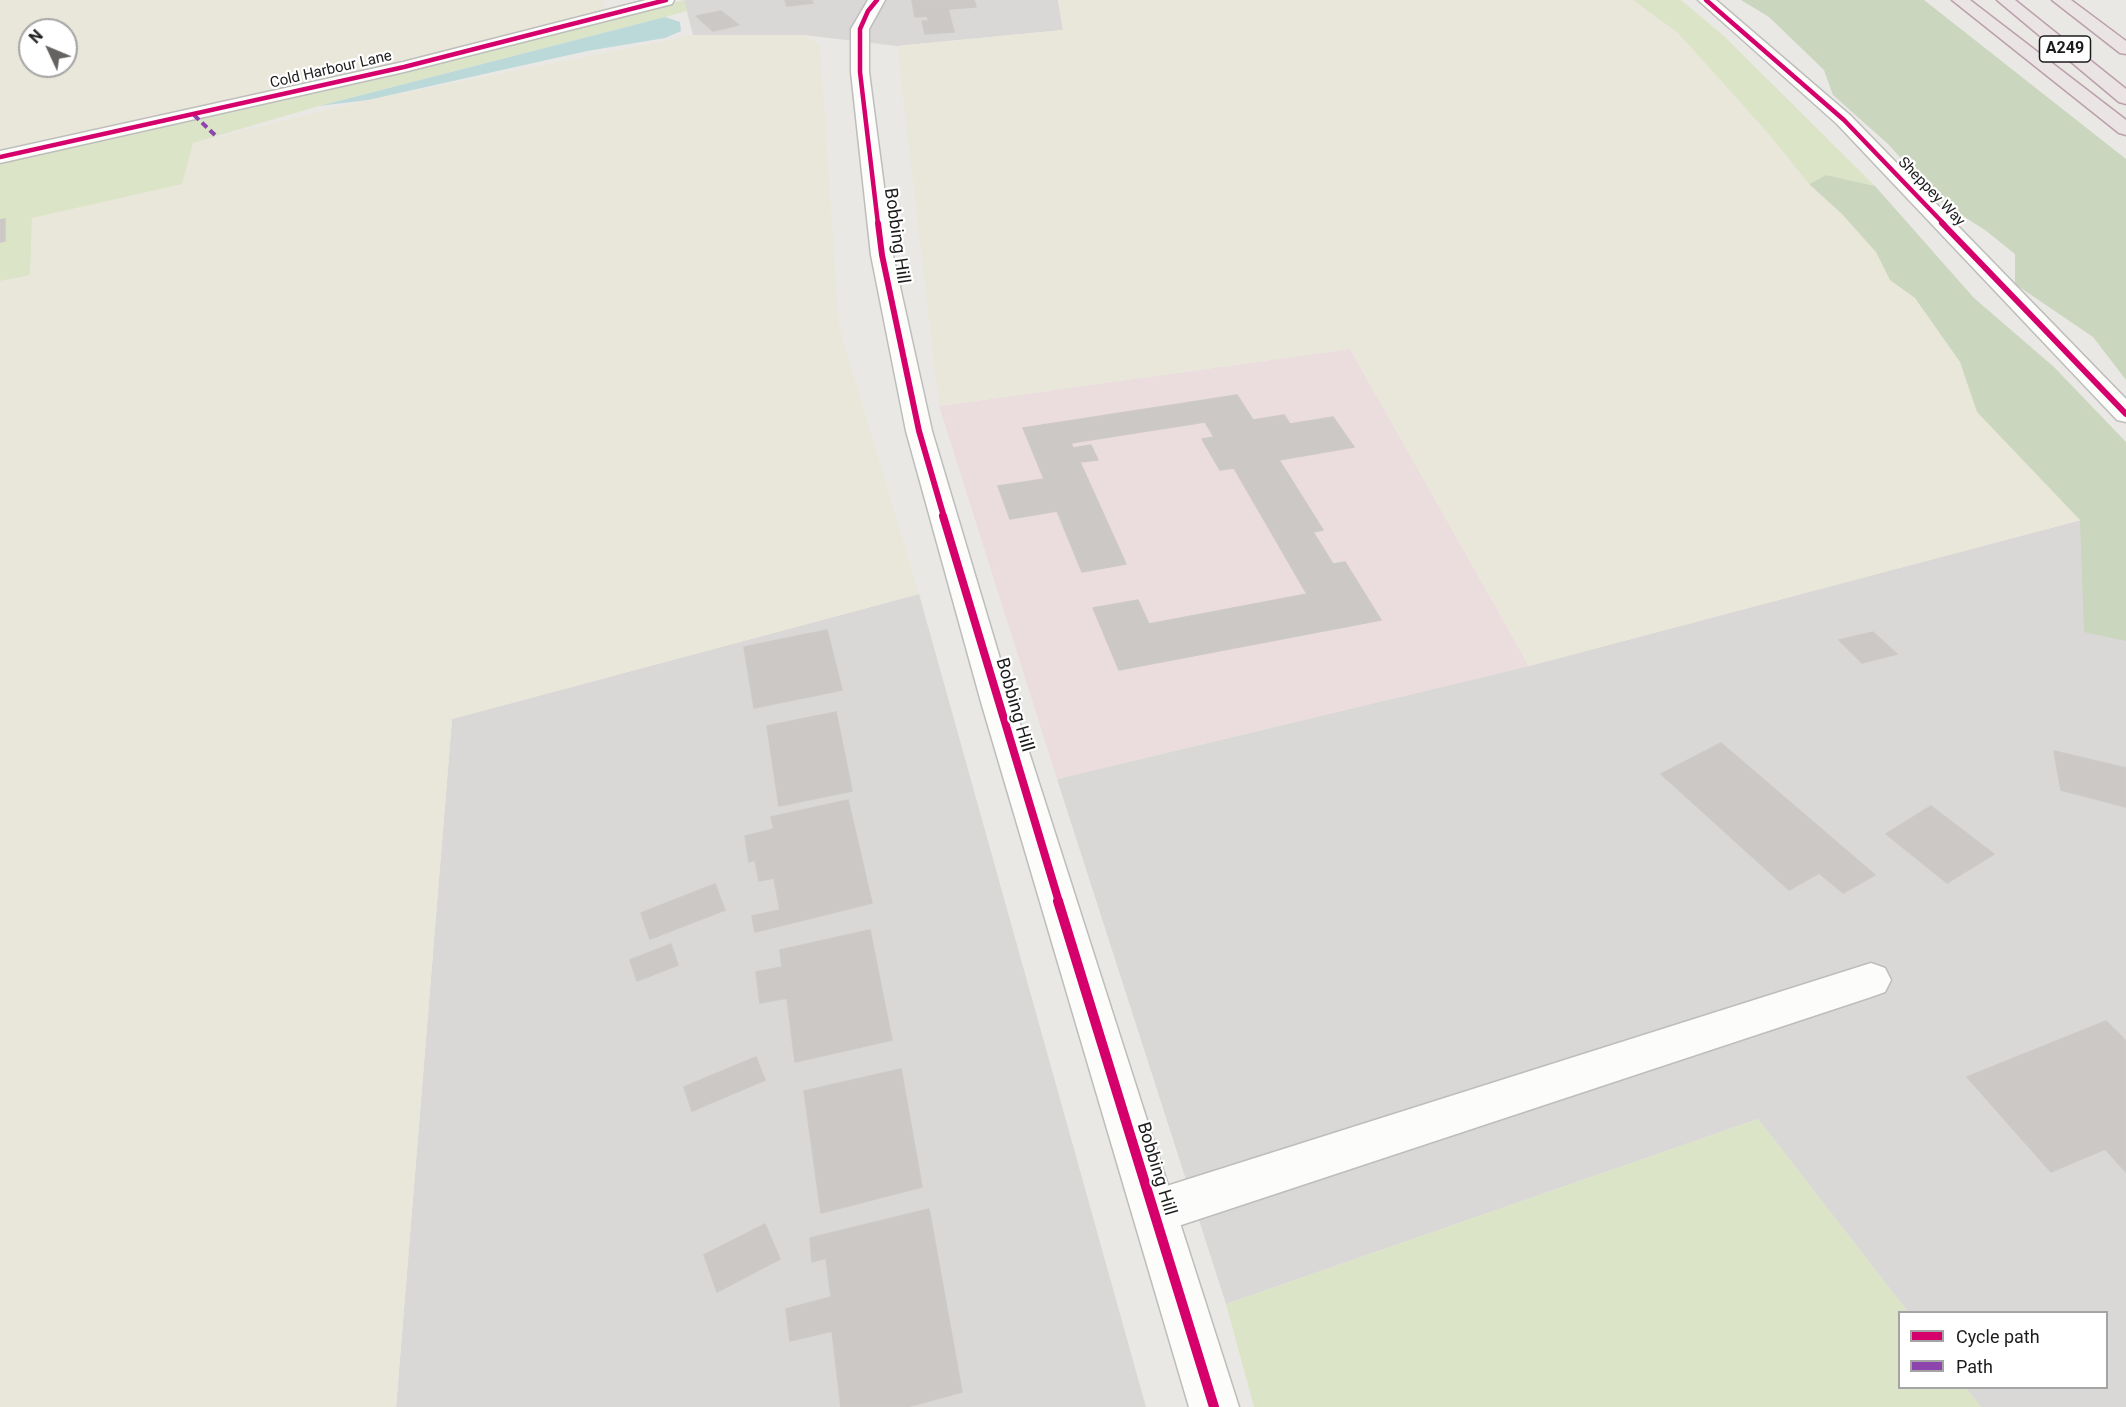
<!DOCTYPE html>
<style>
body{margin:0}
#map{position:relative;width:2126px;height:1407px;overflow:hidden;background:#eae8e5;font-family:Roboto,sans-serif}
canvas{display:block}
.legend{position:absolute;left:1898px;top:1311px;width:210px;height:78px;box-sizing:border-box;background:#fff;border:2px solid #a4a4a4;margin:0;padding:8px 10px;list-style:none;font-size:18px;color:#1c1c1c}
.legend li{display:flex;align-items:center;gap:12px;height:30px}
.legend b{width:30px;border:2px solid #a4a4a4}
.north{position:absolute;left:18px;top:18px;width:60px;height:60px;box-sizing:border-box;background:#fff;border:2px solid #a4a4a4;border-radius:50%;rotate:314deg;font-size:16px;font-weight:700;line-height:24px;text-align:center;color:#1c1c1c}
.north::after{content:'';display:block;margin:auto;width:21px;height:27px;background:#646362;clip-path:polygon(50% 0,100% 100%,50% 72%,0 100%)}
</style>
<div id="map">
<canvas width="2126" height="1407"></canvas>
<ul class="legend">
<li><b style="height:8px;background:#d6006c"></b>Cycle path</li>
<li><b style="height:8px;background:#8e44ad"></b>Path</li>
</ul>
<div class="north">N</div>
</div>
<script>
const c = document.querySelector('canvas').getContext('2d');
c.lineJoin = 'round';
function fill(path, color) { c.fillStyle = color; c.fill(path, 'evenodd'); }
const shape = rows => new Path2D(rows.map(r => 'M' + r).join(''));
function strokePath(path, color, width, dash) { c.strokeStyle = color; c.lineWidth = width; c.lineCap = dash ? 'butt' : 'round'; c.setLineDash(dash || []); c.stroke(path); }
function write(font, color, halo, rows, align = 'center') {
  c.font = font + ' Roboto,sans-serif'; c.lineWidth = 4.5; c.setLineDash([]); c.textBaseline = 'middle'; c.strokeStyle = halo; c.fillStyle = color; for (const [text, x, y, turn = 0] of rows) {
    c.save(); c.translate(x, y); c.rotate((+turn || 0) * Math.PI / 180); c.textAlign = isNaN(turn) ? turn : align; if (halo) c.strokeText(text, 0, 0); c.fillText(text, 0, 0); c.restore();
  }
}
fill(shape([
 [684,0,1058,0,1063,30,897,46,804,35,693,35],
 [2081,520,2126,582,2126,1407,1981,1407,1966,1388,2106,1388,2106,1312,1908,1312,1758,1119,1226,1304,1057,779,1529,666],
 [919,594,1146,1407,396,1407,452,719]
]), '#d9d8d6');
fill(shape([
 [1350,349,1529,666,1057,779,939,406]
]), '#ebdddd');
fill(shape([
 [0,0,603,0,605,12,408,62,0,152],
 [30,30,66,30,66,66,30,66],
 [1058,0,1633,0,1678,33,1767,132,1809,184,1842,214,1877,252,1890,280,1915,298,1960,362,1977,412,2081,520,1529,666,1350,349,939,406,897,46,1063,30],
 [693,35,804,35,820,45,839,326,919,594,452,719,396,1407,0,1407,0,281,30,274,32,218,181,184,193,143,368,100]
]), '#e9e7d9');
fill(shape([
 [684,0,687,11,665,17,319,106,193,143,182,184,32,218,30,275,0,281,0,242,5,219,0,220,0,163,170,125],
 [1633,0,1681,0,1724,36,1875,186,1826,175,1809,184,1767,132,1678,33],
 [1758,1119,1908,1312,1900,1312,1900,1388,1966,1388,1981,1407,1254,1407,1226,1304]
]), '#dce4c7');
fill(shape([
 [1741,0,1924,0,2126,159,2126,380,2093,337,2015,284,2015,254,1985,230,1941,202,1888,144,1833,95,1824,70,1769,17],
 [1826,175,1875,186,1974,298,2054,367,2126,442,2126,641,2084,632,2080,520,1977,412,1960,362,1915,298,1890,280,1876,252,1842,214,1809,184]
]), '#cad6bd');
fill(shape([
 [665,17,680,22,681,31,665,38,587,51,368,100,319,106]
]), '#bcd9da');
const building = shape([
 [785,0,811,0,813,3,787,6,785,0],
 [912,0,974,0,976,7,948,9,954,32,925,34,922,21,929,21,927,16,915,17,912,0],
 [721,11,739,25,713,31,696,16,721,11],
 [5,219,5,241,0,242,0,220,5,219],
 [1237,395,1253,420,1284,415,1290,424,1333,417,1354,447,1279,460,1323,530,1313,532,1333,564,1345,562,1381,620,1119,670,1093,608,1138,600,1149,624,1307,594,1234,468,1220,470,1202,439,1214,437,1205,422,1071,443,1073,448,1091,445,1098,460,1080,462,1126,564,1082,572,1057,511,1010,519,998,486,1044,479,1023,428,1237,395],
 [827,630,842,690,754,708,744,647,827,630],
 [1873,632,1897,654,1862,663,1839,640,1873,632],
 [836,712,852,791,779,806,767,726,836,712],
 [1721,743,1875,875,1843,893,1819,873,1789,890,1661,774,1721,743],
 [2054,751,2126,768,2126,807,2061,790,2054,751],
 [848,800,872,903,755,932,752,916,780,910,774,878,759,881,755,860,749,862,745,836,774,829,771,817,848,800],
 [1931,806,1994,854,1947,883,1886,834,1931,806],
 [715,884,725,910,650,939,641,913,715,884],
 [870,930,892,1040,795,1062,787,998,760,1003,756,972,782,967,780,950,870,930],
 [671,944,678,965,637,981,630,960,671,944],
 [2106,1021,2126,1041,2126,1172,2105,1149,2051,1172,1967,1077,2106,1021],
 [756,1057,765,1080,692,1111,684,1087,756,1057],
 [901,1069,922,1187,821,1213,804,1091,901,1069],
 [929,1209,962,1392,907,1407,841,1407,832,1331,790,1341,786,1309,831,1297,826,1258,812,1262,810,1238,929,1209],
 [765,1224,780,1259,717,1292,704,1255,765,1224]
]);
fill(building, '#cbc8c6');
strokePath(building, '#cdc9c7', 1.5);
const service = shape([
 [1871,963,1885,968,1891,980,1885,992,1871,997,1154,1234,1138,1228,1132,1212,1138,1196,1154,1190,1871,963]
]);
const minor = shape([
 [646,0,674,0,672,4,404,72,0,163,0,151,403,62,646,0],
 [868,0,885,0,869,29,869,72,893,255,932,431,1013,702,1239,1407,1189,1407,981,702,906,431,871,255,851,72,851,29,868,0]
]);
const tertiary = shape([
 [1698,0,1716,0,1851,116,2126,399,2126,422,2117,420,1837,124,1698,0]
]);
const trunk = shape([
 [1952,0,1970,0,2126,120,2126,135,2119,133,1952,0],
 [1997,0,2015,0,2126,89,2126,104,2119,102,1997,0],
 [2052,0,2071,0,2126,41,2126,54,2120,53,2052,0]
]);
strokePath(service, '#bdbdbb', 3);
strokePath(minor, '#bdbdbb', 3);
strokePath(tertiary, '#bdbdbb', 3);
strokePath(trunk, '#bba0ac', 3);
fill(service, '#fcfcfb');
fill(minor, '#fcfcfb');
fill(tertiary, '#fcfcfb');
fill(trunk, '#ebe4e4');
strokePath(shape([
 [194,115,217,137]
]), '#8e44ad', 4, [7, 4]);
strokePath(shape([
 [877,0,868,11,860,29,860,72,878,224],
 [1706,0,1844,120,1944,224],
 [0,157,404,67,666,0]
]), '#d6006c', 4.5);
strokePath(shape([
 [878,223,882,255,919,431,944,517],
 [1942,223,2126,414]
]), '#d6006c', 6);
strokePath(shape([
 [943,516,1059,902]
]), '#d6006c', 8);
strokePath(shape([
 [1058,901,1214,1407]
]), '#d6006c', 10);
write('15px', '#1c1c1c', '#fff', [
 ["Cold Harbour Lane",331,70,-13],
 ["Sheppey Way",1931,192,46]
]);
for (const [x, y, w] of [
 [2065,49,51]
]) { const box = new Path2D(); box.roundRect(x - w / 2, y - 13, w, 26, 4.5); c.fillStyle = '#fff'; c.fill(box); strokePath(box, '#1c1c1c', 1.5); }
write('bold 16px', '#1c1c1c', null, [
 ["A249",2065,49]
]);
write('18px', '#1c1c1c', '#fff', [
 ["Bobbing Hill",896,236,82],
 ["Bobbing Hill",1014,705,74],
 ["Bobbing Hill",1156,1169,73]
]);
</script>
